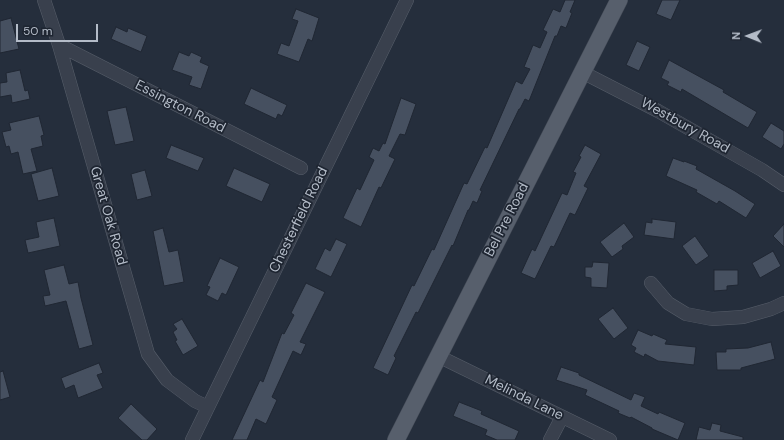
<!DOCTYPE html>
<style>
body{margin:0}
#map{position:relative;width:784px;height:440px;overflow:hidden;background:#252e3c;font-family:"DM Sans",sans-serif}
canvas{display:block}
.north{position:absolute;left:728px;top:16px;width:40px;height:40px;-webkit-text-stroke:3px #1e2531;paint-order:stroke;rotate:271deg;font-size:11px;font-weight:700;line-height:16px;text-align:center;color:#b4bcc8}
.north::after{content:'';display:block;margin:auto;width:14px;height:18px;background:#b4bcc8;clip-path:polygon(50% 0,100% 100%,50% 72%,0 100%)}
.scale{position:absolute;left:16px;top:24px;width:82px;height:18px;box-sizing:border-box;border:2px solid #b4bcc8;border-top:0;padding-left:5px;font-size:12px;line-height:14px;white-space:nowrap;color:#b4bcc8;-webkit-text-stroke:3px #1e2531;paint-order:stroke}
</style>
<div id="map">
<canvas width="784" height="440"></canvas>
<div class="north">N</div>
<div class="scale">50 m</div>
</div>
<script>
const c = document.querySelector('canvas').getContext('2d');
c.lineJoin = 'round';
function fill(path, color) { c.fillStyle = color; c.fill(path, 'evenodd'); }
const shape = rows => new Path2D(rows.map(r => 'M' + r).join(''));
function strokePath(path, color, width, dash) { c.strokeStyle = color; c.lineWidth = width; c.lineCap = dash ? 'butt' : 'round'; c.setLineDash(dash || []); c.stroke(path); }
function write(font, color, halo, rows, align = 'center') {
  c.font = font + ' "DM Sans",sans-serif'; c.lineWidth = 3.5; c.setLineDash([]); c.textBaseline = 'middle'; c.strokeStyle = halo; c.fillStyle = color; for (const [text, x, y, turn = 0] of rows) {
    c.save(); c.translate(x, y); c.rotate((+turn || 0) * Math.PI / 180); c.textAlign = isNaN(turn) ? turn : align; if (halo) c.strokeText(text, 0, 0); c.fillText(text, 0, 0); c.restore();
  }
}
const building = shape([
 [565,0,575,0,570,12,572,13,566,28,561,26,557,36,555,36,529,101,525,99,520,109,519,109,480,190,482,191,477,203,473,201,469,210,468,210,453,246,452,245,418,313,416,312,394,356,396,358,388,375,373,368,412,285,414,286,432,249,434,250,464,183,467,184,485,147,487,148,516,81,522,84,530,69,524,67,533,45,540,48,547,32,543,30,553,9,560,12,565,0],
 [662,0,680,0,671,20,656,14,662,0],
 [296,9,319,18,312,41,308,39,299,62,277,54,281,43,289,46,298,21,292,19,296,9],
 [11,18,19,49,0,53,0,21,11,18],
 [116,27,127,32,128,28,147,36,141,52,111,39,116,27],
 [637,41,650,47,639,71,626,65,637,41],
 [179,52,189,56,191,52,202,57,200,62,209,66,201,89,189,85,192,77,172,70,179,52],
 [669,60,724,90,723,92,757,112,748,128,682,89,681,92,667,85,669,82,661,78,669,60],
 [20,70,25,91,28,90,30,99,12,103,11,95,0,97,0,83,7,82,6,73,20,70],
 [251,88,287,105,282,116,278,114,276,119,244,104,251,88],
 [401,98,416,104,405,135,400,134,389,156,395,159,381,188,379,187,361,227,343,218,357,188,360,190,374,160,369,157,373,148,379,151,383,143,385,144,401,98],
 [126,107,134,141,115,145,107,111,126,107],
 [39,116,44,135,41,136,43,146,31,149,37,171,23,174,18,152,11,154,9,146,6,147,2,132,11,130,9,123,39,116],
 [771,123,784,131,784,144,781,149,762,137,771,123],
 [171,145,204,158,198,171,166,158,171,145],
 [585,145,601,154,584,186,588,188,575,215,570,213,554,247,551,246,535,279,521,273,532,249,535,251,562,193,567,195,576,173,573,172,581,157,579,156,585,145],
 [673,158,684,162,684,161,697,166,696,169,735,191,755,204,746,218,719,201,717,204,696,192,697,190,666,176,673,158],
 [52,168,59,196,38,201,31,174,52,168],
 [234,168,270,184,262,202,226,186,234,168],
 [145,170,152,196,137,200,131,174,145,170],
 [54,218,60,246,28,253,25,240,39,237,36,222,54,218],
 [652,219,676,222,674,239,644,235,646,222,652,223,652,219],
 [624,223,634,237,622,246,623,249,612,257,600,242,624,223],
 [784,224,784,247,773,236,784,224],
 [163,228,169,252,178,250,184,282,164,286,153,231,163,228],
 [695,236,709,256,696,265,682,246,695,236],
 [336,239,347,244,331,277,315,269,325,248,330,251,336,239],
 [773,251,781,266,760,278,752,263,773,251],
 [220,258,239,267,226,295,222,293,218,301,206,295,210,287,207,286,220,258],
 [593,262,609,263,607,288,591,287,591,278,585,277,585,267,592,267,593,262],
 [64,265,69,284,78,282,81,298,93,345,79,349,66,301,45,306,43,296,50,295,44,270,64,265],
 [714,270,738,270,738,285,727,286,727,290,714,291,714,270],
 [306,283,325,292,300,342,306,344,301,355,293,351,272,397,277,400,266,424,256,419,247,440,232,440,260,380,263,382,282,333,284,334,294,315,291,313,306,283],
 [613,308,628,328,614,339,598,319,613,308],
 [182,319,198,346,183,355,175,341,177,340,173,332,177,329,173,324,182,319],
 [638,330,652,336,653,334,667,340,665,344,696,347,694,365,658,361,645,354,644,357,634,352,636,348,631,345,638,330],
 [771,342,775,359,741,368,741,370,717,370,716,352,726,352,726,349,748,348,771,342],
 [99,363,103,373,97,375,103,388,78,398,74,385,65,389,61,378,99,363],
 [561,367,579,373,579,375,631,400,634,393,645,397,641,406,658,414,659,412,685,423,678,440,652,429,652,428,631,417,630,418,618,413,619,411,585,395,587,390,556,380,561,367],
 [3,371,10,397,0,400,0,372,3,371],
 [459,402,482,411,481,414,519,431,515,440,497,440,485,435,487,430,453,416,459,402],
 [131,404,157,429,147,440,142,440,118,418,131,404],
 [712,423,721,425,720,431,743,437,743,440,696,440,699,427,710,430,712,423]
]);
fill(building, '#465060');
strokePath(building, '#202733', 1);
const minor = shape([
 [44,0,59,45,148,354,167,380,195,401,208,407],
 [59,45,301,168],
 [582,72,658,111,762,170,784,185],
 [651,283,668,303,686,314,712,319,743,317,771,309,784,303],
 [438,356,610,440],
 [192,440,407,0],
 [550,440,562,417]
]);
const major = shape([
 [396,440,619,0]
]);
strokePath(minor, '#575e6a', 14);
strokePath(major, '#424955', 18);
strokePath(minor, '#39404d', 13);
strokePath(major, '#575f6c', 17);
write('14px', '#b4bcc8', '#1e2531', [
 ["Essington Road",180,107,27],
 ["Westbury Road",685,126,29],
 ["Great Oak Road",108,216,74],
 ["Chesterfield Road",299,220,-64],
 ["Bel Pre Road",507,220,-63],
 ["Melinda Lane",524,398,26]
]);
</script>
